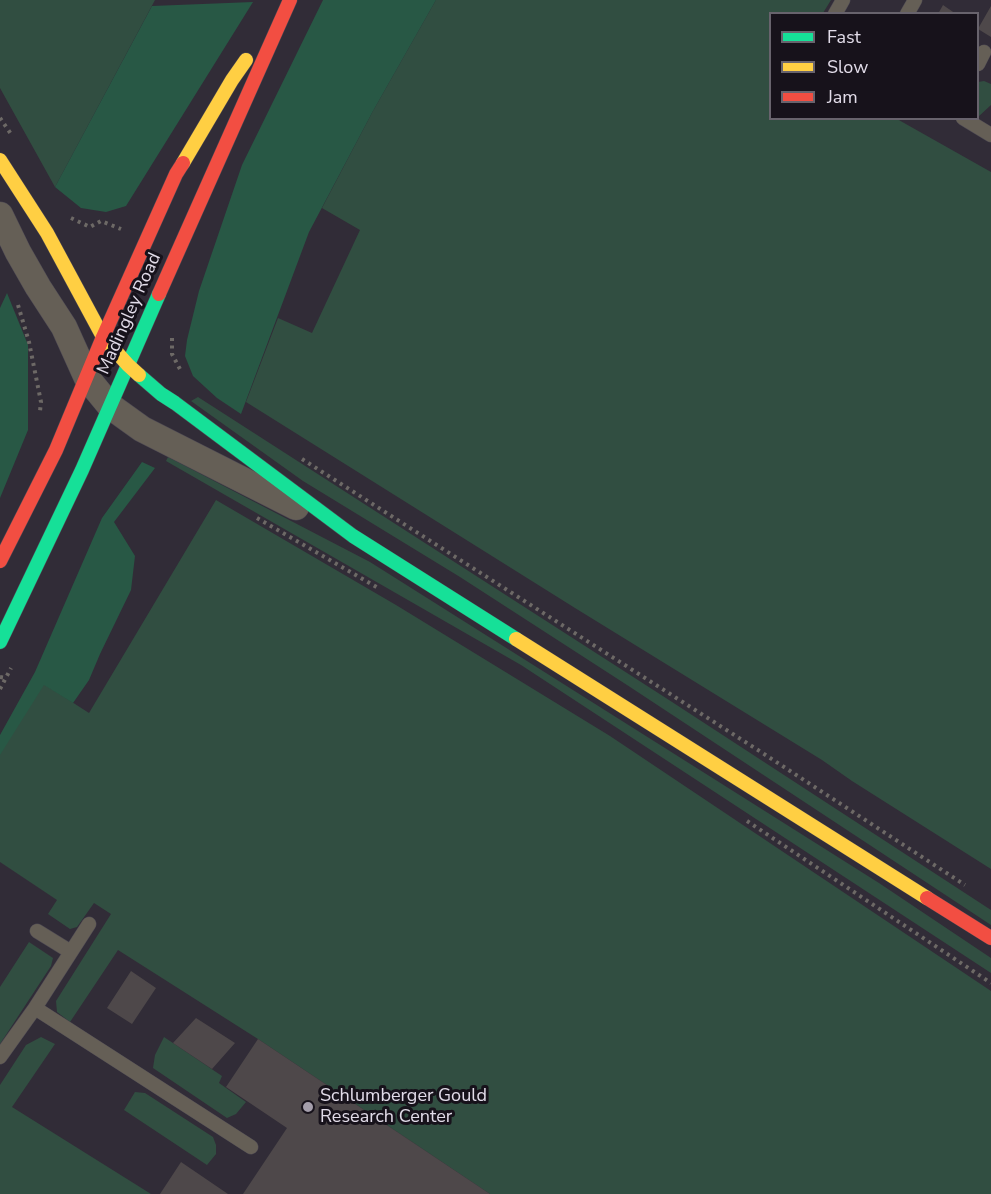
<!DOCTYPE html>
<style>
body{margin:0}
#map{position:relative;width:991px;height:1194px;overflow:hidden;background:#312c37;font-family:"Nunito Sans",sans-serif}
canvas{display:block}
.legend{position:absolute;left:769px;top:12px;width:210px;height:108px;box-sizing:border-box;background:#17121b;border:2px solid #68636d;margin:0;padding:8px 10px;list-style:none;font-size:18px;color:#e2dce9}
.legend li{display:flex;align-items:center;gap:12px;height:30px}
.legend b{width:30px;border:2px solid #68636d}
</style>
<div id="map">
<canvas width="991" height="1194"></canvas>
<ul class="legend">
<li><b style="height:8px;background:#16e098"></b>Fast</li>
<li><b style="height:8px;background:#ffcf43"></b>Slow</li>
<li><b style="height:8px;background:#f24e42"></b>Jam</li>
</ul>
</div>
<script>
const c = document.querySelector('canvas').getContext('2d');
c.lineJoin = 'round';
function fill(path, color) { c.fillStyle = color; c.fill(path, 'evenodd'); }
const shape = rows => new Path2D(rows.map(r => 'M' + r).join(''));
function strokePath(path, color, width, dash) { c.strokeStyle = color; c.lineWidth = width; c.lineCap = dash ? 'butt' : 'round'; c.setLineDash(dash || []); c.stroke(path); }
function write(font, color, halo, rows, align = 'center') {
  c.font = font + ' "Nunito Sans",sans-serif'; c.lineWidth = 6; c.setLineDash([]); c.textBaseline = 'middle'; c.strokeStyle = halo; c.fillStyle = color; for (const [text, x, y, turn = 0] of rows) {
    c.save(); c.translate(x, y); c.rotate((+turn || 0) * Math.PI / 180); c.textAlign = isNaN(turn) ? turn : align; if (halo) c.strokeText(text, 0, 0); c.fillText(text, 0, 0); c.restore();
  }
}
fill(shape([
 [0,0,155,0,55,187,0,88],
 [436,0,831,0,823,13,770,14,770,118,897,119,991,172,991,869,852,781,822,760,575,608,246,402,278,318,312,333,360,230,322,208,373,111],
 [984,81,991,84,991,105,978,117,978,82],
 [198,397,669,700,991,910,991,925,627,685,460,577,303,481,191,401],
 [168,457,370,562,879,883,991,958,991,973,521,665,166,461],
 [216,500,396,605,610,736,991,991,991,1194,490,1194,258,1039,118,950,70,1022,57,1012,56,1001,111,914,94,903,77,927,70,929,48,914,57,900,0,862,0,752,44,684,89,713],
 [29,942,53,958,51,966,0,1044,0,987],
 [41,1037,55,1044,12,1107,151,1194,0,1194,0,1085,26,1045],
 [164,1037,222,1076,219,1083,246,1102,236,1114,227,1118,153,1068,155,1055],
 [135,1092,145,1093,213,1137,216,1145,216,1154,207,1165,124,1110]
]), '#314e41');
fill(shape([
 [323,0,436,0,373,111,309,232,241,414,217,398,193,376,185,356,187,340,199,291,242,165],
 [253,2,126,206,106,212,81,208,55,187,152,6],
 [7,293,28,345,28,430,0,498,0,308],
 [142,462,155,468,114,522,135,556,131,590,100,654,89,680,73,703,44,685,0,755,0,735,35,672,102,518]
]), '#285845');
fill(shape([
 [943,5,956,14,938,14],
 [991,6,991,37,978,29,978,26,979,27],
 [131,971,156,988,132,1024,107,1008],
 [196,1018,235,1043,212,1069,173,1043],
 [258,1039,490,1194,243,1194,287,1128,226,1087],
 [181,1162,228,1194,160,1194]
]), '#4e484a');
const lane = shape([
 [835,14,843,0],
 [907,14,915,0],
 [978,64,984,52],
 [963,118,991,135],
 [37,931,71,952],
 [35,1008,251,1147],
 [0,1057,35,1008,89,924]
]);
const street = shape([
 [0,215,18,252,38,287,64,327,87,378,110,406,142,429,296,507]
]);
const fast = shape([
 [139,375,161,394,175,403,353,536,516,639],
 [0,642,82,470,159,294]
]);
const slow = shape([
 [0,160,47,233,103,337,128,365,139,375],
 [183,163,232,80,246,60],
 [516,639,927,898]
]);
const jam = shape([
 [159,294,290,0],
 [0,561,56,450,103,337,176,174,183,163],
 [927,898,991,938]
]);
strokePath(lane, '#4d4953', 15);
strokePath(street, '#4d4953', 27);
strokePath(fast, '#4d4953', 15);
strokePath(slow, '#4d4953', 15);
strokePath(jam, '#4d4953', 15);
strokePath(shape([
 [0,118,11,134],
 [71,218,90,227,101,221,121,229],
 [18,305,29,342,41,402,40,411],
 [172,338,172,354,182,373],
 [302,459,761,752,965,885],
 [257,518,378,588],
 [0,677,6,678],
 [0,689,11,668],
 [747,821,991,983]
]), '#6d6966', 4, [3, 4.5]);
strokePath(lane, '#655f56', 14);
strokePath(street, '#655f56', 26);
strokePath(fast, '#16e098', 14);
strokePath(slow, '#ffcf43', 14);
strokePath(jam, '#f24e42', 14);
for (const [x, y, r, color] of [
 [308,1107,6,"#a49eab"]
]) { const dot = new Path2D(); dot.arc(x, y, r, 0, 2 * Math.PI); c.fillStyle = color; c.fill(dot); strokePath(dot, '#17121b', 2); }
write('18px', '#e2dce9', '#17121b', [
 ["Madingley Road",130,314,-66]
]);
write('18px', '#e2dce9', '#17121b', [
 ["Schlumberger Gould",320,1097],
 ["Research Center",320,1118]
], 'left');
</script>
